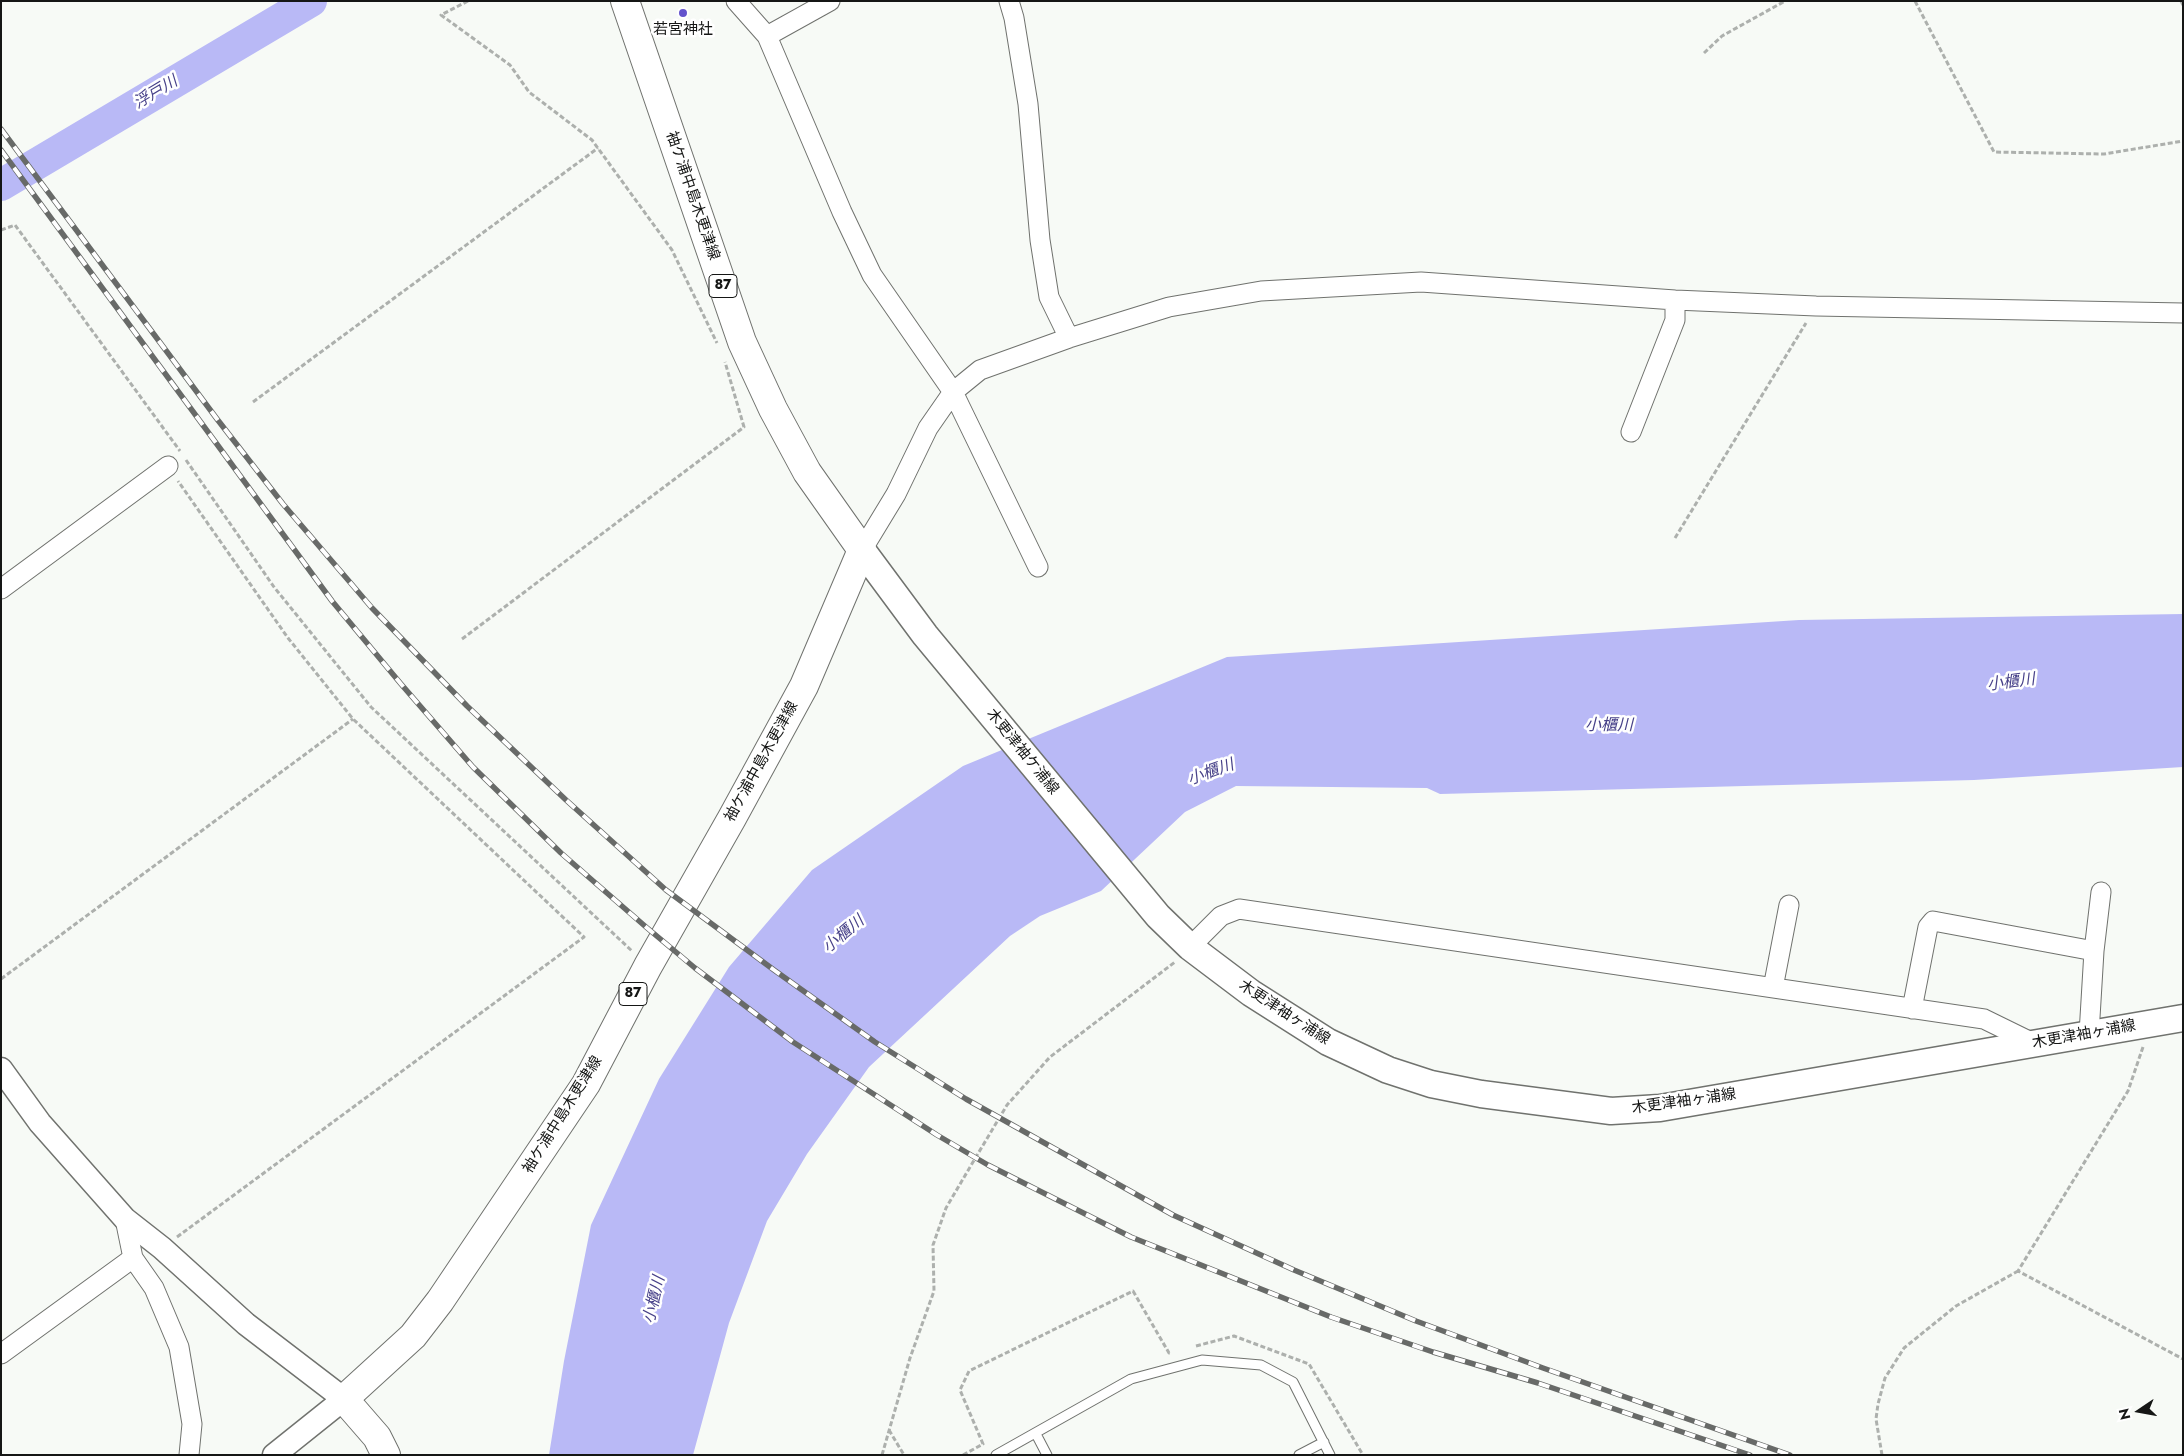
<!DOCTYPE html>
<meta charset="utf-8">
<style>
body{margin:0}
#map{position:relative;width:2184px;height:1456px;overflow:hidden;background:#f7faf6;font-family:Jost,sans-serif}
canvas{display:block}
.frame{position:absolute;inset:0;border:2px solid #151615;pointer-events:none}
.north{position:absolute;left:2114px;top:1386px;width:50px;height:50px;-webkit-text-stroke:4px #fff;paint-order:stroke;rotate:258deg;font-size:14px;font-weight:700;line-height:20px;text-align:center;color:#151615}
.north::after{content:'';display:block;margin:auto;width:18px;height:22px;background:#151615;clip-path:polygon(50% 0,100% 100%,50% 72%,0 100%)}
</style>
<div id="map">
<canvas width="2184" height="1456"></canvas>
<div class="frame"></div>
<div class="north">N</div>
</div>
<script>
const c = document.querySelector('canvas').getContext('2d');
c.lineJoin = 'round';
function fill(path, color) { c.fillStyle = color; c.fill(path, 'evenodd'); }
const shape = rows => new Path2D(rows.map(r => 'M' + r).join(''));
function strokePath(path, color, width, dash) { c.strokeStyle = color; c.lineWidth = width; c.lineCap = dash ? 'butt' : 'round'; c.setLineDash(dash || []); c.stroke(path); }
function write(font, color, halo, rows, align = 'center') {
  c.font = font + ' Jost,"Noto Sans JP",sans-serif'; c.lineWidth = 5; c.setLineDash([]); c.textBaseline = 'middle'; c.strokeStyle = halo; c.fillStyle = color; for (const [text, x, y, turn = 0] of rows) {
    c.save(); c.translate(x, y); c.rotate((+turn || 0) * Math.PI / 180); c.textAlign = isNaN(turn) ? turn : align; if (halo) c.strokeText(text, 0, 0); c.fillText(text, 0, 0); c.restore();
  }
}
fill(shape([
 [2183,614,2183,767,1974,780,1440,794,1427,788,1236,786,1185,812,1101,891,1040,916,1010,936,869,1067,807,1154,767,1221,729,1323,693,1455,549,1455,564,1361,591,1225,659,1079,729,967,812,870,963,766,1227,657,1799,620]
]), '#b9b9f6');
strokePath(shape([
 [1,185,311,1]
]), '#b9b9f6', 32);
const service = shape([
 [1036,1434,1047,1455],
 [996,1455,1131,1379,1202,1360,1261,1365,1293,1382,1330,1455],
 [1299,1455,1324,1442]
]);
const minor = shape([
 [736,1,767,36,842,212,872,275,953,392,1038,567],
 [1009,1,1014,18,1028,104,1040,240,1049,297,1069,338],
 [767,36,830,1],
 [1631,432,1675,320,1675,300],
 [862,550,896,494,928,428,953,392,980,370,1069,338,1169,307,1261,291,1421,282,1675,300,1816,306,2183,313],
 [1,589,168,466],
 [1190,947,1221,916,1239,909,1984,1019,2033,1043],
 [1773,988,1789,905],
 [1912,1009,1928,927,1933,921,2094,951,2101,892],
 [2089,1034,2094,951],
 [125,1219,133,1258,154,1288,179,1347,192,1424,189,1455],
 [1,1354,133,1258]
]);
const tertiary = shape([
 [1,1069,40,1123,125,1219,162,1248,246,1324,344,1399,274,1455]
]);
const secondary = shape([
 [862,550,925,635,1158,916,1190,947,1251,993,1328,1042,1388,1070,1431,1084,1481,1094,1611,1111,1660,1108,2183,1018]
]);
const primary = shape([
 [386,1455,377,1437,344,1399,413,1336,440,1301,586,1084,648,966,732,818,804,686,862,550,807,472,773,409,742,342,625,1]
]);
strokePath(service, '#70726e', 11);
strokePath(minor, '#70726e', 21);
strokePath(tertiary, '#70726e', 25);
strokePath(secondary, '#70726e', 29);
strokePath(primary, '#70726e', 30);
strokePath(shape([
 [468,1,441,15,510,65,529,92,592,140,672,250,717,343],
 [1915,1,1994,152,2104,154,2183,141],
 [2181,1,2183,5],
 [1704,53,1722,36,1785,1],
 [1,230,15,225,180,451],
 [253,402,598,148],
 [186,460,274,587,371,707,632,951],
 [1675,538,1806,323],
 [462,639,744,427,725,362],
 [1,979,353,719],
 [2143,1047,2128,1091,2018,1271,2183,1359],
 [177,1237,584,937,353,719,288,638,178,481],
 [1196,1346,1234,1336,1309,1364,1363,1455],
 [889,1430,904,1455],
 [882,1455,910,1358,934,1291,933,1245,946,1208,973,1162,1007,1105,1050,1057,1175,962],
 [963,1455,983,1444,960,1390,969,1371,1133,1291,1169,1353,1171,1353],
 [1882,1455,1876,1419,1878,1404,1885,1378,1904,1348,1956,1306,2018,1271]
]), '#adb0ad', 3, [5, 2.5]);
strokePath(service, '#fff', 9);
strokePath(minor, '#fff', 19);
strokePath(tertiary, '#fff', 22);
strokePath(secondary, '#fff', 26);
strokePath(primary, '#fff', 28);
const rail = shape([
 [1,129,217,419,283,504,372,608,467,706,566,800,666,890,774,970,875,1042,966,1099,1173,1215,1294,1270,1416,1321,1543,1368,1790,1455],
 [1,150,332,601,401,684,473,767,561,853,646,927,695,968,793,1042,937,1135,988,1165,1131,1237,1331,1317,1433,1352,1538,1383,1750,1455]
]);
strokePath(rail, '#686a68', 5.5);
strokePath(rail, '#fff', 4, [11]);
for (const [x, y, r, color] of [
 [683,13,5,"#6353cc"]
]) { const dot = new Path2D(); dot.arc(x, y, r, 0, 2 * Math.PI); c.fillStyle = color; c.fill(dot); strokePath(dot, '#fff', 2); }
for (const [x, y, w] of [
 [723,286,28],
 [633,994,28]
]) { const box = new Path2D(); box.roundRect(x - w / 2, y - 11.5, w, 23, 4); c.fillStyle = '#fff'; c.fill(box); strokePath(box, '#151615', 1); }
write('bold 14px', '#151615', null, [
 ["87",723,286],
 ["87",633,994]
]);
write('15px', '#151615', '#fff', [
 ["若宮神社",683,30]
]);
write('15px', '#151615', '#fff', [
 ["袖ケ浦中島木更津線",692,196,71],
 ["木更津袖ケ浦線",1022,752,51],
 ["袖ケ浦中島木更津線",762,762,-61],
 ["木更津袖ヶ浦線",1284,1013,33],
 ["木更津袖ヶ浦線",2084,1035,-10],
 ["木更津袖ヶ浦線",1684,1102,-8],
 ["袖ケ浦中島木更津線",563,1115,-58]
]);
write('italic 16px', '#474189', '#fff', [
 ["浮戸川",156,93,-31],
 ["小櫃川",2011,683,-7],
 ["小櫃川",1609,726],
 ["小櫃川",1211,773,-20],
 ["小櫃川",844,935,-40],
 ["小櫃川",655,1300,-77]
]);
</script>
